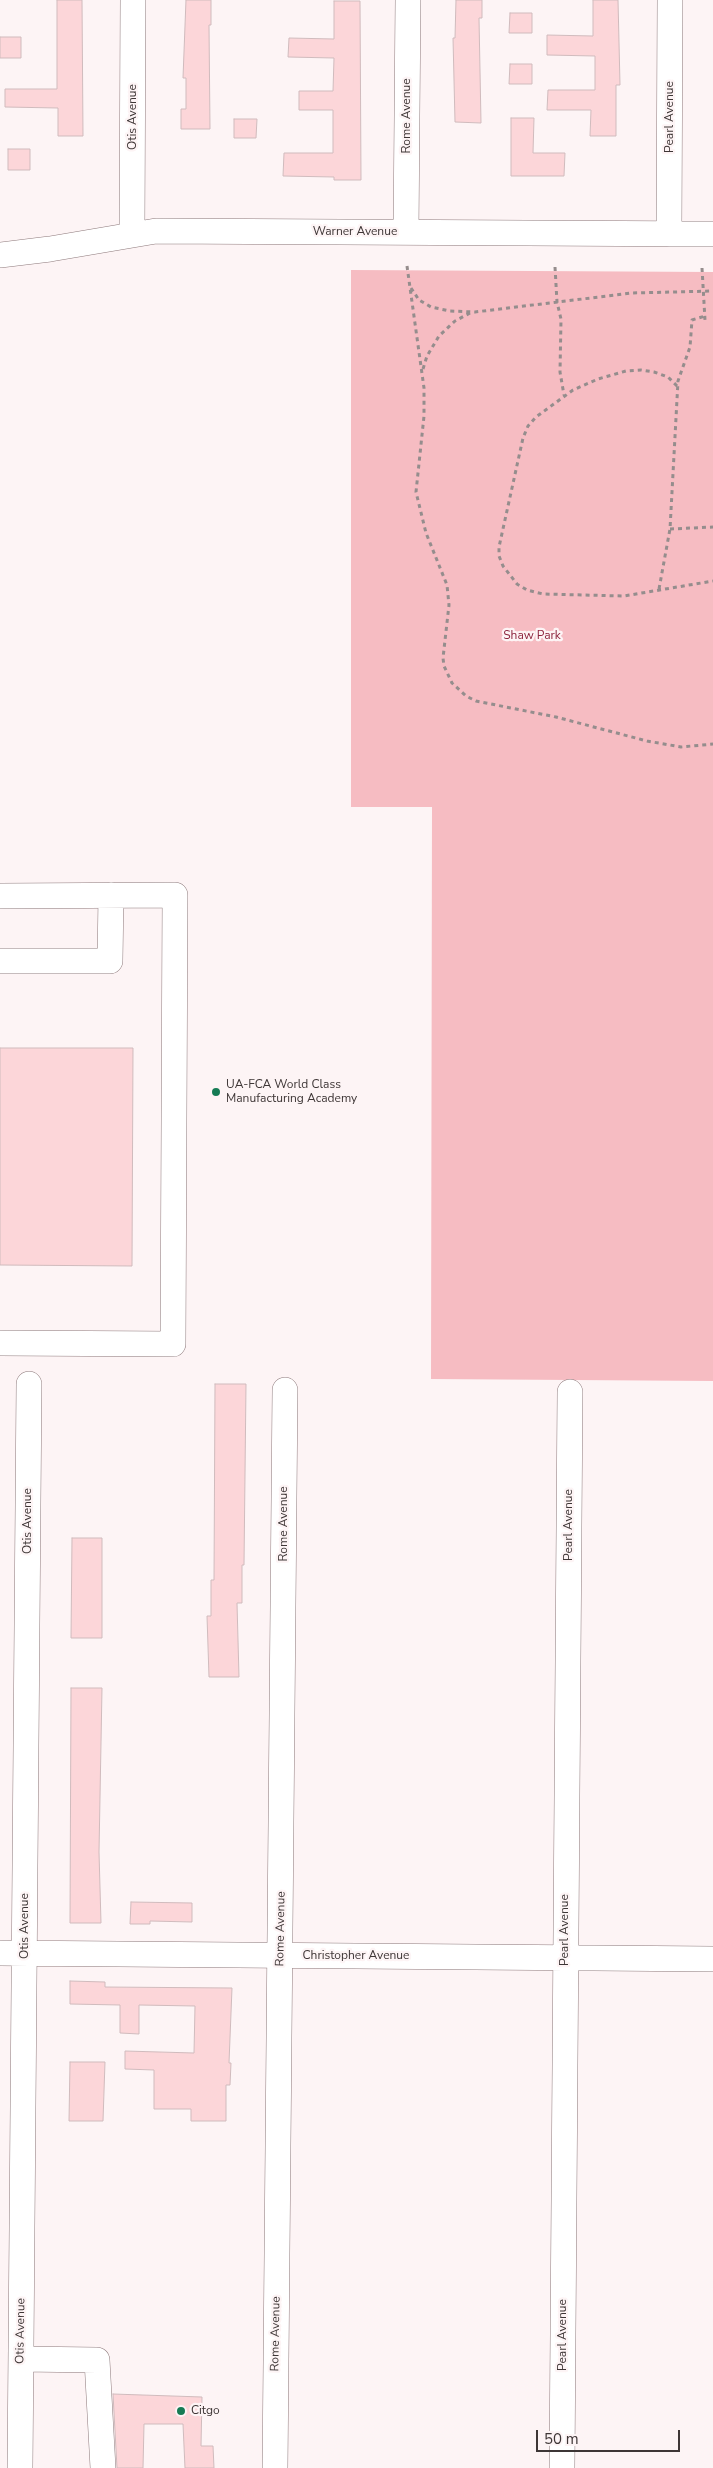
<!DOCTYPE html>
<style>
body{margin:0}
#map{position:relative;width:713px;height:2468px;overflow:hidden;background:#fdf4f5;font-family:"Nunito Sans",sans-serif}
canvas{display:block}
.scale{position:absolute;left:536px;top:2430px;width:144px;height:22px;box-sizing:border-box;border:2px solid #3e3636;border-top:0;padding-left:6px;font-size:15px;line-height:18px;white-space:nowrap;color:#3e3636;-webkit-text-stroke:4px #fdf4f5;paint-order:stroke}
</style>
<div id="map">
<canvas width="713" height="2468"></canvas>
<div class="scale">50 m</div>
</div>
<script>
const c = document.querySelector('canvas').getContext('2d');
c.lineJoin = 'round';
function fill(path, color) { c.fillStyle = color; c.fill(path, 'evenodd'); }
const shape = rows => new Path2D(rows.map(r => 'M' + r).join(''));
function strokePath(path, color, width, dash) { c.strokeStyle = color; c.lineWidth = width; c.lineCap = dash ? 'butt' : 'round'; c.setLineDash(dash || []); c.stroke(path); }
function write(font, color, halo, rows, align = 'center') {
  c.font = font + ' "Nunito Sans",sans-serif'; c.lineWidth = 4.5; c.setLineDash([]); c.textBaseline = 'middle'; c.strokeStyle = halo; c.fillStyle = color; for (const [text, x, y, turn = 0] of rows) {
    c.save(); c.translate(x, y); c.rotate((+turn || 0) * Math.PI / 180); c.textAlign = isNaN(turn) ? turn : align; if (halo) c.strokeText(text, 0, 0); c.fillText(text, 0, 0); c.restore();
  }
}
fill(shape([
 [351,270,713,272,713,1381,431,1379,432,807,351,807]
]), '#f6bcc2');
const building = shape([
 [57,0,82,0,83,136,58,136,58,108,5,107,5,89,57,89,57,0],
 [186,0,211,0,211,25,209,25,210,129,181,129,181,109,186,109,186,78,183,78,186,0],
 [456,0,482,0,482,18,479,18,481,123,455,122,453,38,455,38,456,0],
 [593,0,618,0,620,85,616,85,616,136,590,136,591,110,547,110,548,90,595,90,595,56,547,55,547,35,593,36,593,0],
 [334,1,360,1,361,180,334,180,334,177,283,176,284,153,333,153,333,110,299,110,299,91,333,91,334,58,288,57,289,38,334,39,334,1],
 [510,13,532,13,532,33,509,33,510,13],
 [0,37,21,37,21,58,0,58,0,37],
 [510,64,532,64,532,84,509,84,510,64],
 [511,118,534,118,533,153,565,153,564,176,511,176,511,118],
 [234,119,257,119,256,138,234,138,234,119],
 [8,149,30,149,30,170,8,170,8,149],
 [0,1048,133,1048,132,1266,0,1265,0,1048],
 [215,1384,246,1384,244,1565,242,1565,242,1603,237,1603,239,1677,209,1677,207,1616,211,1616,211,1580,214,1580,215,1384],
 [72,1538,102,1538,102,1638,71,1638,72,1538],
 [71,1688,102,1688,99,1852,101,1923,70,1923,71,1688],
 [131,1902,192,1903,192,1922,150,1921,150,1924,130,1924,131,1902],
 [70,1981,105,1982,105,1987,232,1988,229,2063,231,2063,230,2085,226,2085,226,2121,191,2121,191,2109,154,2109,154,2070,125,2069,125,2051,194,2053,195,2006,139,2005,139,2034,120,2033,120,2005,70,2004,70,1981],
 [70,2062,105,2062,103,2121,69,2121,70,2062],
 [113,2394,202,2397,201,2446,213,2446,214,2468,185,2468,183,2424,144,2424,143,2468,117,2468,113,2394]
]);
fill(building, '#fcd6d9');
strokePath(building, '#d0bbbd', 1);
const minor = shape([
 [406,232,408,0],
 [132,234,133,0],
 [669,234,670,0],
 [0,255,50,249,156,231,713,234],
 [0,896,175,895,173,1344,0,1343],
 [0,961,110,961,111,895],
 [0,1953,713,1959],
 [21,2359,97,2360,103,2468],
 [20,2468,29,1384],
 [275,2468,285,1390],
 [562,2468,570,1392]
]);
strokePath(minor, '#8d797b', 26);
strokePath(shape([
 [407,266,424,388,424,416,416,492,426,533,447,585,449,605,443,658,444,666,452,683,466,696,476,701,556,717,647,741,681,747,713,744],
 [555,267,557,302,561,319,560,372,564,395],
 [702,268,705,320],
 [411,288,419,300,431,307,450,311,475,312,632,293,713,291],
 [423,369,427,356,439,336,455,321,470,313],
 [677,386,668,377,654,372,641,370,626,371,598,379,573,390,536,417,528,426,523,438,499,547,499,556,503,566,517,584,527,590,543,594,624,596,713,581],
 [670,529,713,527],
 [659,589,670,529,678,381,690,347,692,320,705,316]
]), '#958d8d', 3, [4, 4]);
strokePath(minor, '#fff', 25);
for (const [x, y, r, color] of [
 [216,1092,5,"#167b54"],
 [181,2411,5,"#167b54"]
]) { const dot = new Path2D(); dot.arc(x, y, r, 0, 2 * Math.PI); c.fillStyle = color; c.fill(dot); strokePath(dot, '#fdf4f5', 2); }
write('12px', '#3e3636', '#fdf4f5', [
 ["Rome Avenue",407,116,-90],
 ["Otis Avenue",133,117,-90],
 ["Pearl Avenue",670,117,-90],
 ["Warner Avenue",355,232],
 ["Otis Avenue",28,1521,-90],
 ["Rome Avenue",284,1524,-90],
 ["Pearl Avenue",569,1525,-90],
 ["Otis Avenue",25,1926,-90],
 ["Rome Avenue",281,1929,-89],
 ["Pearl Avenue",565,1930,-90],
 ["Christopher Avenue",356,1956],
 ["Otis Avenue",21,2331,-89],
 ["Rome Avenue",276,2334,-89],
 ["Pearl Avenue",563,2335,-90]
]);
write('12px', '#8d253e', '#fdf4f5', [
 ["Shaw Park",532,636]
]);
write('12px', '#3e3636', '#fdf4f5', [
 ["UA-FCA World Class",226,1085],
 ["Manufacturing Academy",226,1099],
 ["Citgo",191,2411]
], 'left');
</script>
